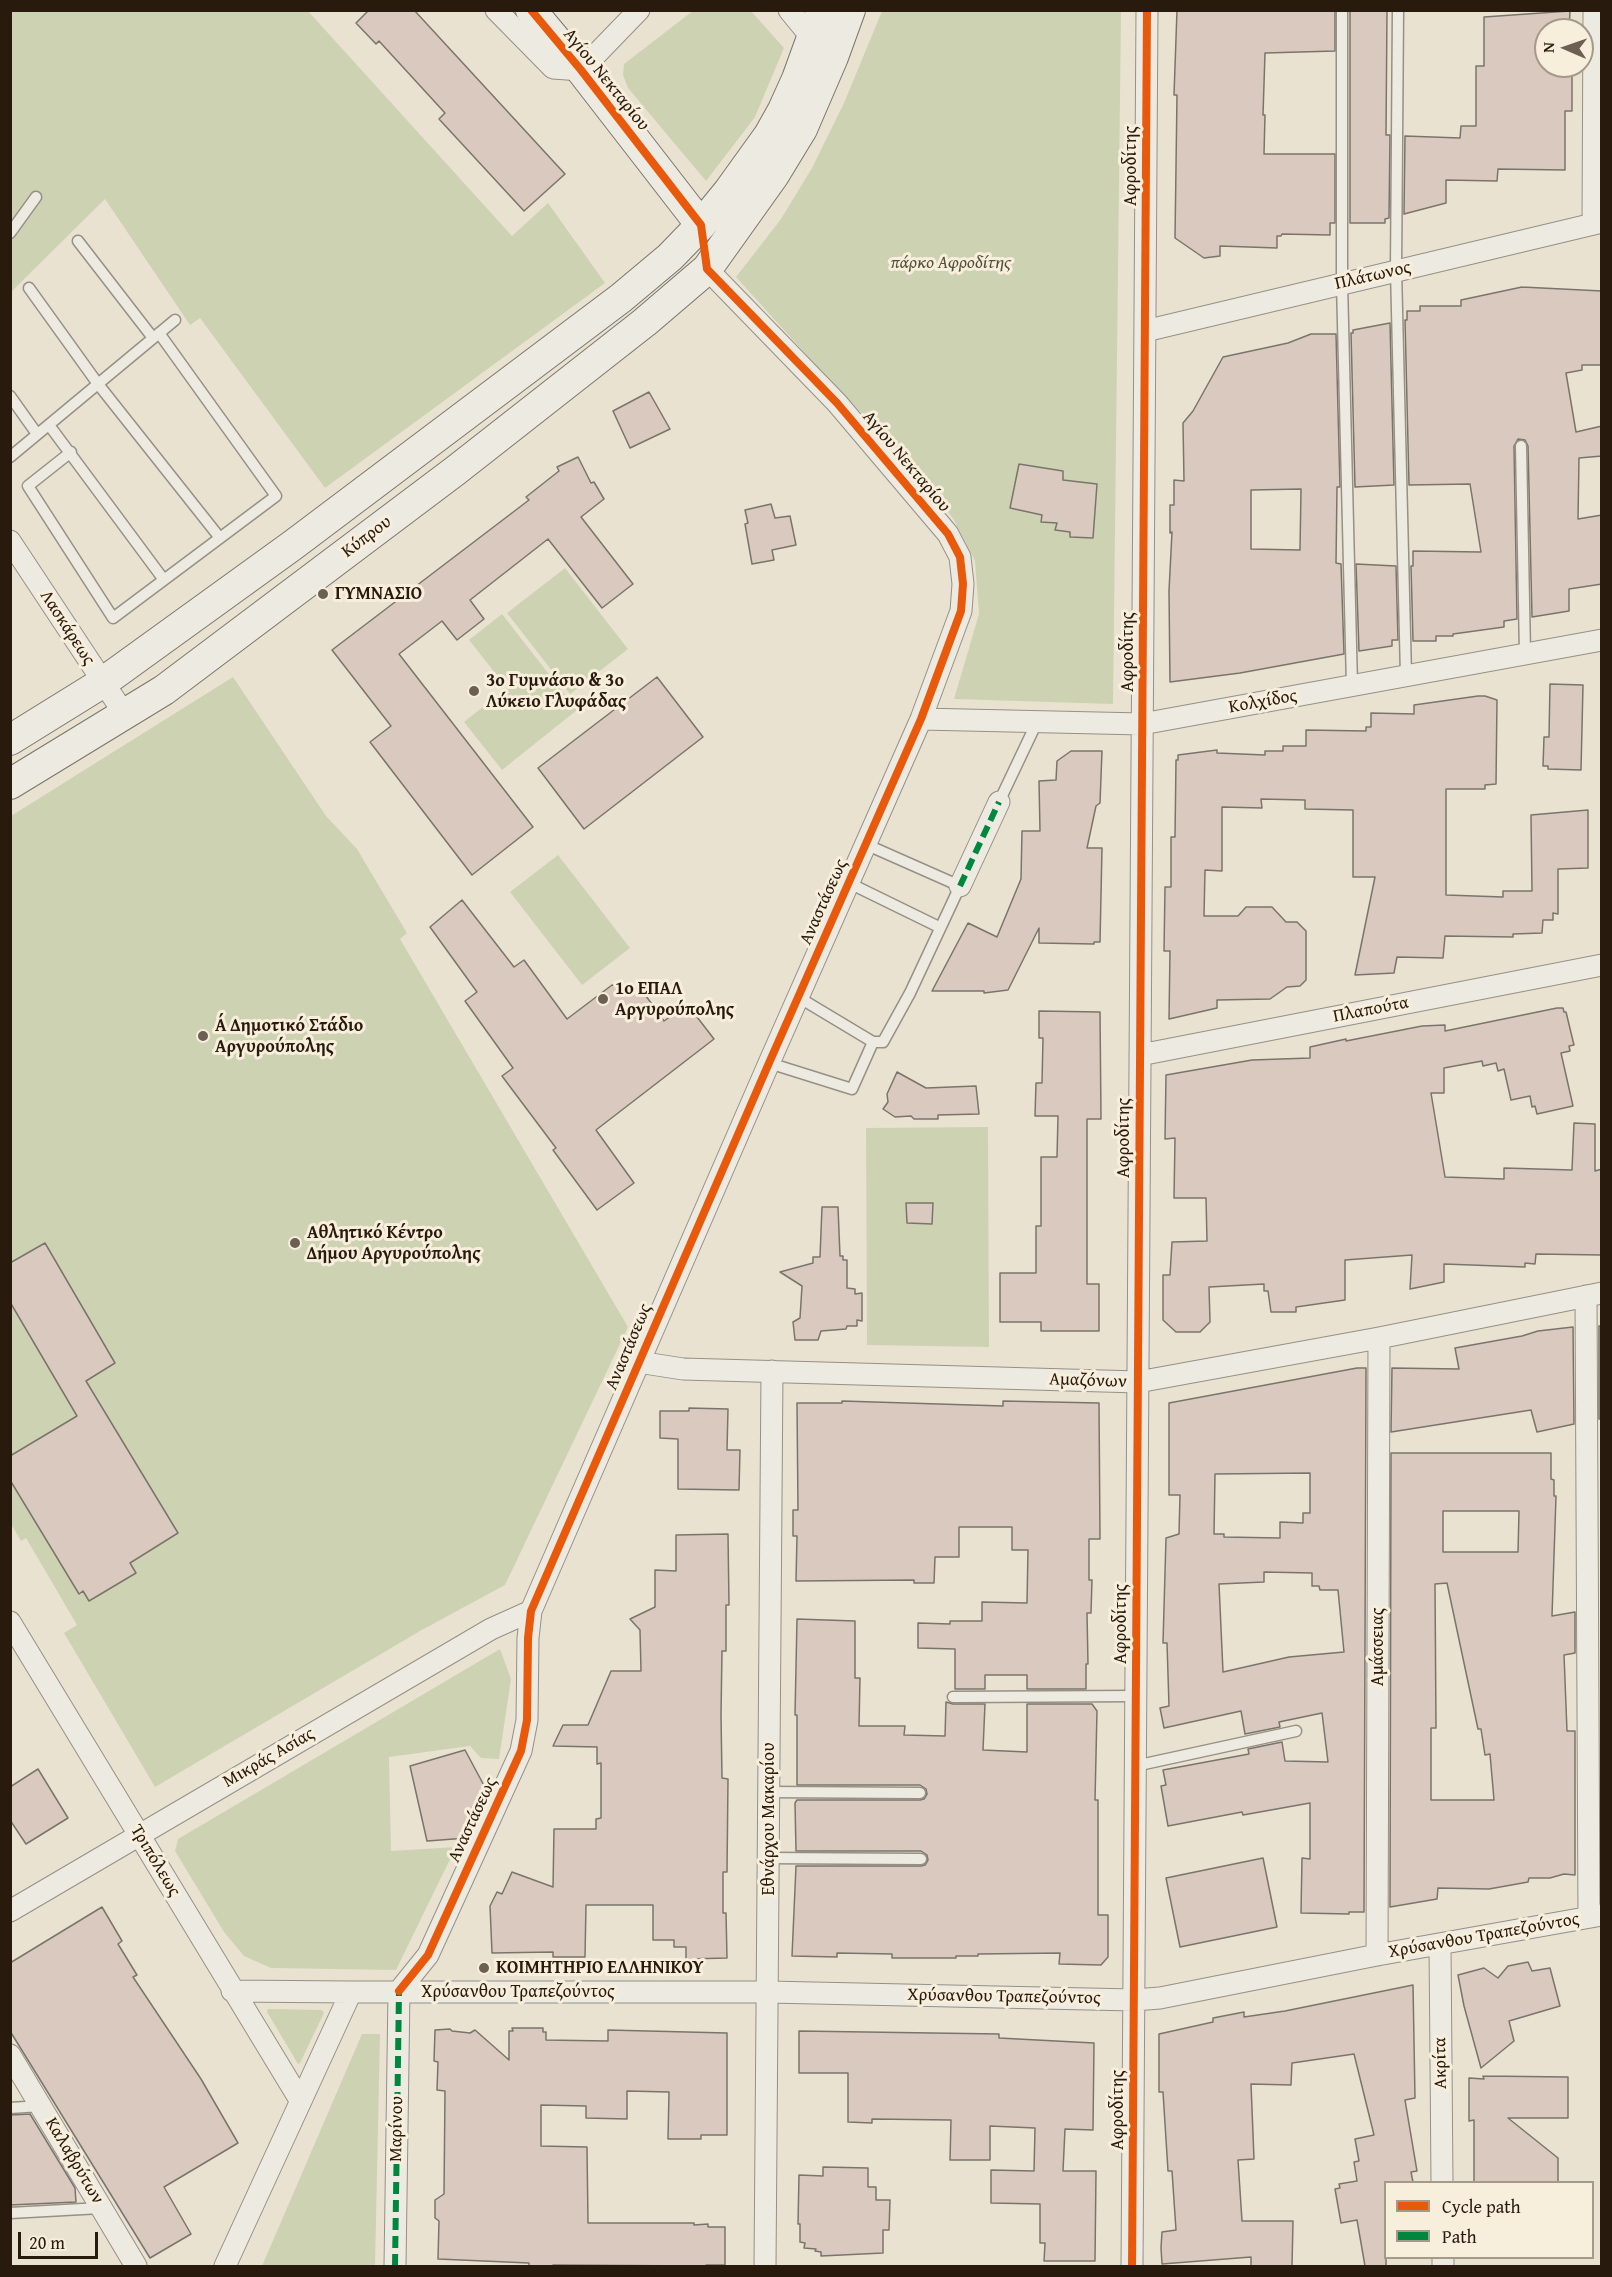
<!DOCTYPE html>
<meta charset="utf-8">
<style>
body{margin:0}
#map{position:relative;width:1612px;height:2277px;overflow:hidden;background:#e9e2d1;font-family:"Gentium Book Plus",serif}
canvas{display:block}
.frame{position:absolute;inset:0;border:12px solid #291a0e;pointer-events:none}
.legend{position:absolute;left:1384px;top:2181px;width:210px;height:78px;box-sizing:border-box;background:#f7eedb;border:2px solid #a59989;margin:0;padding:8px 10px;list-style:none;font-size:18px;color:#291a0e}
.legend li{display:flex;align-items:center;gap:12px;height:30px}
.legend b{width:30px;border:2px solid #a59989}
.north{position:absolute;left:1534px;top:18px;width:60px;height:60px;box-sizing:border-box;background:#f7eedb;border:2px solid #a59989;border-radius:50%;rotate:272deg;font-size:16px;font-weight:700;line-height:24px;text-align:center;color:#291a0e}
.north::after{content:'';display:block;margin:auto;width:21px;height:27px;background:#6c6052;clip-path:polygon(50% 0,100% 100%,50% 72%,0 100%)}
.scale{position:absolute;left:18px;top:2232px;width:80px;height:27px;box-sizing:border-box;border:3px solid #291a0e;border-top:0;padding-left:8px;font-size:18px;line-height:21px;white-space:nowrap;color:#291a0e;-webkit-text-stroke:4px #f7eedb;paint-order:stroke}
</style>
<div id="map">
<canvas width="1612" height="2277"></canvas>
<div class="frame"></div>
<ul class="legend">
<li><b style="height:8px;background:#e8590c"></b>Cycle path</li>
<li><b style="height:8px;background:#00873e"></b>Path</li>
</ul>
<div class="north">N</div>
<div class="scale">20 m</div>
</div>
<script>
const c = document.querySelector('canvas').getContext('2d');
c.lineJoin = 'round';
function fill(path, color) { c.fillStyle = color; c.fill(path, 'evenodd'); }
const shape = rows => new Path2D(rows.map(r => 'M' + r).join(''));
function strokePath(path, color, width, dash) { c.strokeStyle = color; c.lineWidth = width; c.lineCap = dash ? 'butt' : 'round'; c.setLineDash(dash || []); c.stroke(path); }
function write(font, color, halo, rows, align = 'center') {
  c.font = font + ' "Gentium Book Plus",serif'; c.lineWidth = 6; c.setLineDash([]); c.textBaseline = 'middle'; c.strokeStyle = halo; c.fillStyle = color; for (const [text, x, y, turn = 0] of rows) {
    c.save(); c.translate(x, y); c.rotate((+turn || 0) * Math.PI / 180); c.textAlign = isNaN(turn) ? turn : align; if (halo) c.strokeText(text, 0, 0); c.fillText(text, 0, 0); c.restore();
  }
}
fill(shape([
 [11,10,308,11,512,236,548,203,605,283,325,488,200,318,190,325,105,199,11,292],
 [694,10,751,11,784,48,755,117,706,181,628,88,623,75,624,64],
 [882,11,1121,11,1113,704,954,699,979,614,975,561,954,520,925,479,821,371,736,277,781,219,812,168,844,103],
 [565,568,628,649,570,694,507,613],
 [502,614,577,710,502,770,464,722,507,688,469,640],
 [233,677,326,816,357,849,407,933,400,939,628,1327,505,1585,420,1631,155,1787,64,1633,77,1625,26,1538,21,1541,11,1524,11,816],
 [558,855,630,948,582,985,510,892],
 [988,1127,989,1347,867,1345,866,1128],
 [500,1649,511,1679,499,1759,481,1758,470,1746,389,1757,391,1851,456,1847,396,1970,271,1968,244,1956,224,1932,175,1851,178,1839],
 [268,2009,322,2010,324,2013,300,2063,298,2064,267,2012],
 [362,2034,380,2034,375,2266,262,2266]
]), '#cdd3b2');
const building = shape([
 [369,10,414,10,565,174,524,211,439,119,445,113,379,41,376,44,356,23,369,10],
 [1177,10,1335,10,1335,51,1265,53,1263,115,1265,115,1264,154,1335,154,1335,223,1330,223,1330,235,1282,234,1281,236,1277,236,1277,248,1220,246,1220,256,1204,258,1175,238,1177,95,1174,95,1177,10],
 [1350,10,1387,10,1386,135,1390,135,1389,218,1385,219,1385,223,1350,223,1350,10],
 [1570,11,1569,30,1546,30,1546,66,1568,66,1568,70,1572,70,1572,111,1565,111,1565,170,1498,169,1497,181,1446,180,1446,203,1404,214,1405,136,1460,138,1461,126,1476,126,1476,66,1484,66,1484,17,1570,11],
 [1522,287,1602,291,1602,365,1582,365,1582,370,1566,373,1576,432,1602,426,1602,456,1579,458,1578,519,1602,515,1602,584,1569,589,1569,611,1532,617,1528,446,1525,440,1518,439,1514,446,1517,619,1504,621,1504,627,1453,634,1453,636,1436,636,1436,641,1413,641,1411,566,1413,566,1413,551,1481,552,1470,484,1409,485,1405,320,1407,320,1407,311,1420,311,1420,306,1461,306,1461,300,1522,287],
 [1390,323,1394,485,1355,487,1351,333,1353,333,1353,330,1390,323],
 [1311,334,1336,334,1340,487,1337,487,1336,563,1341,564,1344,654,1240,673,1170,682,1169,591,1172,532,1170,533,1170,505,1174,505,1174,480,1184,481,1183,423,1193,411,1223,357,1288,343,1311,334],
 [1301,489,1300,550,1251,549,1251,490,1301,489],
 [649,392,670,429,630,448,613,411,649,392],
 [578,457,591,483,594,482,604,499,581,517,633,584,602,608,548,539,470,600,484,619,457,640,442,621,399,654,533,827,472,875,370,742,391,726,332,650,529,500,526,497,559,471,557,467,578,457],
 [1019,464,1063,471,1063,480,1097,484,1093,538,1070,537,1070,532,1055,530,1057,523,1041,522,1042,515,1010,508,1019,464],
 [771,504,775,518,790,516,796,545,772,550,774,560,752,564,745,524,748,523,745,510,771,504],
 [1356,564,1396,566,1398,640,1392,640,1392,646,1359,651,1356,564],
 [657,677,703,737,584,829,538,768,657,677],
 [1550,684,1583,685,1581,770,1548,769,1548,766,1543,766,1544,737,1549,737,1550,684],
 [1478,696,1485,696,1497,700,1496,784,1485,785,1485,789,1446,789,1446,895,1503,897,1503,891,1532,891,1531,815,1588,810,1588,868,1558,869,1558,914,1553,913,1553,920,1543,920,1542,933,1513,934,1513,937,1445,936,1443,958,1397,957,1394,973,1355,975,1375,877,1353,877,1353,810,1305,809,1305,800,1261,799,1262,808,1222,807,1222,871,1205,870,1204,916,1238,916,1246,907,1272,907,1286,922,1297,922,1306,931,1306,980,1300,986,1287,987,1270,999,1217,1000,1217,1008,1169,1019,1170,951,1164,951,1165,887,1171,887,1171,837,1175,837,1176,760,1178,760,1178,755,1217,750,1217,753,1265,755,1265,751,1283,751,1283,746,1306,746,1306,730,1366,731,1366,727,1371,727,1371,713,1414,714,1414,705,1478,696],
 [1071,751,1102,751,1100,803,1096,806,1087,848,1102,848,1100,942,1094,942,1094,944,1039,943,1039,928,1008,990,984,993,984,991,932,991,968,923,997,937,1021,879,1022,831,1040,831,1039,781,1056,780,1057,761,1071,751],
 [462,900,514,967,524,960,567,1019,612,985,641,989,664,1021,687,1004,714,1039,596,1130,634,1183,597,1210,553,1150,556,1148,502,1076,513,1068,465,1001,477,992,430,927,462,900],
 [1557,1008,1563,1008,1564,1012,1566,1012,1574,1045,1569,1046,1570,1051,1561,1053,1573,1106,1537,1114,1535,1106,1532,1107,1530,1096,1511,1100,1504,1069,1498,1071,1496,1063,1483,1066,1482,1061,1444,1068,1444,1093,1431,1093,1445,1177,1504,1179,1504,1168,1572,1170,1574,1123,1595,1124,1595,1171,1602,1169,1602,1255,1536,1254,1535,1264,1525,1263,1525,1267,1444,1264,1444,1282,1410,1289,1412,1255,1345,1260,1345,1300,1296,1307,1296,1312,1271,1312,1268,1291,1264,1291,1264,1284,1209,1287,1210,1322,1200,1332,1176,1332,1163,1320,1163,1275,1170,1275,1172,1242,1207,1241,1206,1198,1174,1198,1175,1138,1165,1139,1166,1075,1252,1060,1310,1058,1310,1047,1346,1039,1346,1041,1422,1026,1445,1025,1445,1031,1557,1008],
 [1039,1011,1100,1012,1101,1119,1087,1119,1087,1284,1099,1284,1099,1331,1041,1331,1041,1322,1000,1322,1000,1273,1036,1273,1036,1226,1041,1226,1041,1157,1057,1157,1058,1116,1035,1116,1036,1083,1042,1083,1043,1038,1039,1038,1039,1011],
 [897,1072,926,1088,976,1086,979,1114,938,1115,938,1119,914,1119,911,1116,895,1117,883,1109,888,1102,887,1094,897,1072],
 [906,1203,933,1203,932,1224,907,1223,906,1203],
 [822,1207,838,1207,840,1256,843,1256,843,1260,847,1260,847,1288,855,1289,855,1294,862,1293,862,1321,857,1320,857,1326,847,1326,846,1329,821,1331,818,1340,795,1340,793,1322,800,1318,802,1286,780,1272,813,1263,813,1257,820,1257,822,1207],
 [45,1243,115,1363,86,1381,178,1533,130,1563,136,1573,89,1601,83,1591,79,1594,10,1480,10,1456,77,1416,10,1302,10,1263,45,1243],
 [1599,1326,1602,1326,1602,1419,1599,1419,1599,1326],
 [1573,1327,1574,1424,1537,1432,1531,1410,1391,1432,1392,1368,1459,1369,1455,1348,1522,1336,1538,1331,1573,1327],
 [1357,1368,1366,1368,1364,1912,1349,1912,1349,1914,1301,1913,1302,1858,1310,1859,1310,1803,1243,1815,1242,1812,1168,1826,1161,1786,1166,1785,1163,1770,1249,1754,1248,1749,1282,1742,1285,1761,1328,1762,1322,1713,1279,1722,1280,1727,1245,1734,1241,1711,1164,1728,1160,1708,1169,1706,1167,1643,1163,1643,1166,1538,1179,1534,1180,1495,1169,1495,1169,1403,1357,1368],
 [1310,1473,1310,1513,1303,1513,1303,1523,1280,1522,1280,1538,1224,1537,1224,1534,1214,1534,1215,1474,1310,1473],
 [1264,1572,1312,1573,1312,1586,1319,1586,1320,1590,1338,1590,1344,1652,1289,1657,1223,1672,1219,1584,1264,1582,1264,1572],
 [842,1401,1003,1406,1003,1401,1099,1403,1100,1539,1089,1539,1089,1580,1092,1580,1091,1613,1087,1613,1088,1664,1086,1664,1086,1689,1027,1689,1027,1675,985,1675,985,1689,955,1689,955,1649,918,1648,918,1623,950,1624,950,1621,982,1621,982,1602,1027,1603,1028,1550,1012,1550,1012,1527,959,1527,959,1557,935,1557,934,1583,914,1583,914,1580,796,1581,797,1536,793,1536,793,1510,798,1510,797,1403,842,1403,842,1401],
 [689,1408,728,1409,727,1450,740,1450,739,1490,678,1489,678,1439,660,1438,660,1411,689,1411,689,1408],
 [1391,1453,1551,1453,1551,1479,1554,1480,1554,1496,1556,1496,1552,1616,1575,1612,1575,1653,1564,1655,1567,1731,1575,1731,1575,1875,1564,1874,1550,1878,1529,1878,1528,1882,1489,1889,1438,1888,1437,1899,1390,1907,1391,1453],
 [1443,1511,1519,1511,1518,1552,1443,1552,1443,1511],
 [1447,1583,1478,1729,1481,1729,1485,1755,1490,1754,1494,1800,1431,1800,1431,1728,1436,1728,1435,1584,1447,1583],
 [728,1534,729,1605,726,1605,726,1651,722,1651,721,1715,722,1778,728,1779,727,1872,723,1872,723,1913,726,1913,727,1958,686,1959,686,1947,674,1947,674,1940,653,1940,653,1905,586,1905,585,1957,553,1957,553,1952,492,1953,490,1906,497,1892,502,1894,512,1872,553,1887,554,1829,596,1829,596,1819,601,1818,601,1763,597,1764,597,1747,553,1746,563,1725,588,1725,611,1671,641,1671,640,1630,630,1619,655,1607,655,1570,676,1571,676,1535,728,1534],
 [797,1619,855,1621,855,1678,860,1678,859,1726,905,1726,904,1735,945,1736,946,1702,953,1704,985,1704,983,1750,1027,1752,1027,1704,1092,1704,1097,1711,1095,1800,1098,1800,1098,1915,1108,1915,1108,1957,1101,1965,1059,1964,1060,1953,978,1954,978,1956,956,1956,956,1958,892,1958,892,1954,837,1953,837,1957,792,1956,796,1866,921,1866,925,1865,928,1860,927,1855,921,1851,796,1851,795,1803,797,1800,920,1800,924,1799,927,1794,926,1789,920,1785,797,1785,797,1715,795,1715,797,1619],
 [465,1750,488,1793,467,1838,427,1841,410,1766,465,1750],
 [38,1769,68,1818,26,1844,10,1820,10,1787,38,1769],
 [1263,1858,1277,1927,1180,1947,1166,1878,1263,1858],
 [102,1907,122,1941,118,1944,137,1975,133,1977,201,2079,238,2143,164,2187,191,2234,150,2258,10,2031,10,1963,102,1907],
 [1528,1962,1532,1971,1550,1968,1560,2006,1509,2021,1514,2041,1481,2068,1464,2006,1458,1975,1484,1968,1498,1978,1508,1966,1528,1962],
 [1413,1985,1415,2098,1405,2100,1417,2171,1411,2172,1413,2182,1386,2182,1386,2266,1365,2266,1357,2220,1341,2223,1335,2189,1340,2188,1339,2184,1357,2181,1354,2162,1359,2161,1355,2139,1374,2135,1354,2054,1292,2063,1291,2085,1251,2084,1254,2159,1238,2160,1242,2221,1293,2221,1292,2266,1251,2266,1251,2257,1162,2264,1161,2248,1162,2232,1176,2230,1172,2171,1168,2171,1163,2092,1159,2092,1159,2034,1213,2022,1213,2018,1244,2012,1244,2017,1285,2011,1413,1985],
 [512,2028,543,2028,543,2032,546,2032,546,2040,608,2041,608,2030,727,2033,727,2135,701,2135,701,2139,668,2139,669,2092,627,2091,627,2119,586,2118,586,2106,541,2105,541,2146,587,2147,588,2223,694,2223,694,2225,708,2224,708,2227,725,2227,725,2265,706,2265,706,2266,553,2265,553,2266,529,2266,529,2263,438,2259,439,2221,435,2218,435,2200,444,2194,445,2091,437,2090,438,2062,434,2061,435,2030,450,2029,452,2031,470,2033,475,2030,509,2060,509,2031,513,2031,512,2028],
 [799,2031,999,2034,999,2038,1094,2043,1093,2130,1065,2129,1063,2171,1096,2171,1095,2261,1044,2261,1045,2243,1040,2243,1040,2204,991,2203,991,2170,1034,2171,1035,2128,990,2126,990,2160,950,2160,951,2120,872,2119,872,2123,848,2122,848,2073,799,2073,799,2031],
 [1483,2076,1568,2077,1568,2118,1508,2118,1558,2158,1558,2182,1474,2182,1474,2120,1469,2121,1469,2078,1484,2079,1483,2076],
 [30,2114,75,2188,76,2202,10,2205,10,2115,30,2114],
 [823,2167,868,2168,868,2187,876,2187,876,2200,890,2200,889,2230,883,2230,883,2253,821,2256,821,2252,815,2251,816,2249,804,2248,805,2243,800,2242,800,2224,798,2224,799,2175,823,2176,823,2167]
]);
fill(building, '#dac9be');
strokePath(building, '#7a756b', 1.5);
const lane = shape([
 [1342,10,1342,283,1352,686],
 [1398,10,1396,270,1406,676],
 [10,233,36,197],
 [78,241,153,338],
 [29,288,98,384,220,538],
 [10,396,37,434],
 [49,425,164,580],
 [1521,446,1525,654],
 [71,452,28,486,113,618,276,496,159,333],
 [10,457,175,320],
 [999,802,1037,722],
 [849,883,939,927],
 [798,997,873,1042],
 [769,1063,852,1089,873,1042,883,1042,910,993,960,886,865,844],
 [953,1697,1136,1696],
 [1135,1766,1296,1731],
 [769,1792,920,1793],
 [768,1858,921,1859],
 [10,2108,41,2106],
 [10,2213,101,2208]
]);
const street = shape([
 [496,10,553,68,581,70,639,10],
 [789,10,812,38],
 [1593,224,1594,10],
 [1145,331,1602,222],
 [10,541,125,715],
 [921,719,1142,724,1602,640],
 [960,886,999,802],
 [1140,1055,1602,965],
 [1586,1296,1589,1917],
 [638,1362,683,1369,1138,1382,1379,1338,1602,1293],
 [10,1622,300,2100],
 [10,1911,491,1629,531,1611],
 [1440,1944,1442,2182],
 [1377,1955,1379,1338],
 [232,1991,351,1992],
 [399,1991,428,1955,521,1751,527,1720,528,1638,531,1611,769,1063,921,719,961,611,963,584,960,557,948,534,837,403,707,269],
 [10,2055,136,2266],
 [1443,2258,1443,2266],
 [225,2266,351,1992,768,1992,1134,2000,1160,1998,1377,1955,1602,1915],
 [395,2266,399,1991],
 [765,2266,772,1371],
 [1132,2266,1147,10]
]);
const secondary = shape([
 [531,10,581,70,701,225],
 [10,740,102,683,293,545,621,298,670,257,701,225,728,192,769,135,783,110,797,79,822,10],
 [10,784,164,690,455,471,645,322,707,269,774,175,802,129,833,57,850,10]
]);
strokePath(lane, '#969085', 13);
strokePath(street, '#969085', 23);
strokePath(secondary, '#7a756b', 32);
strokePath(lane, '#edeae1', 10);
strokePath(street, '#edeae1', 21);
strokePath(secondary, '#edeae1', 30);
strokePath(shape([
 [960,886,999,802],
 [395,2266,399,1991]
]), '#00873e', 6, [12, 6]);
strokePath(shape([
 [399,1991,428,1955,521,1751,527,1720,528,1638,531,1611,769,1063,921,719,961,611,963,584,960,557,948,534,837,403,707,269,701,225,581,70,531,10],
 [1132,2266,1147,10]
]), '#e8590c', 8);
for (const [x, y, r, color] of [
 [323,594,6,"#6c6052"],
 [474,691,6,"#6c6052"],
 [603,999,6,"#6c6052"],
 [203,1036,6,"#6c6052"],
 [295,1243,6,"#6c6052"],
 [484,1968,6,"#6c6052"]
]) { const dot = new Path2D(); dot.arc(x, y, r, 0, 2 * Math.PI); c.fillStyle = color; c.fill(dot); strokePath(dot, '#f7eedb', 2); }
write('18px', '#291a0e', '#f7eedb', [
 ["Αγίου Νεκταρίου",606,80,51],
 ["Αφροδίτης",1131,166,-90],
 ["Πλάτωνος",1373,276,-13],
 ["Αγίου Νεκταρίου",906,462,50],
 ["Κύπρου",367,537,-37],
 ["Λασκάρεως",67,628,57],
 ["Αφροδίτης",1128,652,-90],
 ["Κολχίδος",1263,702,-10],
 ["Αναστάσεως",824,902,-66],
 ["Πλαπούτα",1371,1010,-11],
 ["Αφροδίτης",1124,1138,-90],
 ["Αναστάσεως",629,1347,-67],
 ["Αμαζόνων",1088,1381,2],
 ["Αφροδίτης",1121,1624,-90],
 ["Αμάσσειας",1378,1647,-90],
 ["Μικράς Ασίας",269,1758,-30],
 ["Εθνάρχου Μακαρίου",769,1819,-90],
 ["Αναστάσεως",473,1820,-65],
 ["Τριπόλεως",155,1861,59],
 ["Χρύσανθου Τραπεζούντος",1484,1936,-10],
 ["Χρύσανθου Τραπεζούντος",518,1992],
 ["Χρύσανθου Τραπεζούντος",1004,1997,1],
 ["Ακρίτα",1441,2063,-91],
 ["Αφροδίτης",1118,2110,-90],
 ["Μαρίνου",397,2129,-89],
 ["Καλαβρύτων",74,2161,59]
]);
write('italic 18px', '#534e38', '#f7eedb', [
 ["πάρκο Αφροδίτης",951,263]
]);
write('bold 18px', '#291a0e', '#f7eedb', [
 ["ΓΥΜΝΑΣΙΟ",335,594],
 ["3ο Γυμνάσιο & 3ο",486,681],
 ["Λύκειο Γλυφάδας",486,702],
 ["1o ΕΠΑΛ",615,989],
 ["Αργυρούπολης",615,1010],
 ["Α΄ Δημοτικό Στάδιο",215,1026],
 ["Αργυρούπολης",215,1047],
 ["Αθλητικό Κέντρο",307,1233],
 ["Δήμου Αργυρούπολης",307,1254],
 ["ΚΟΙΜΗΤΗΡΙΟ ΕΛΛΗΝΙΚΟΥ",496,1968]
], 'left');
</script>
